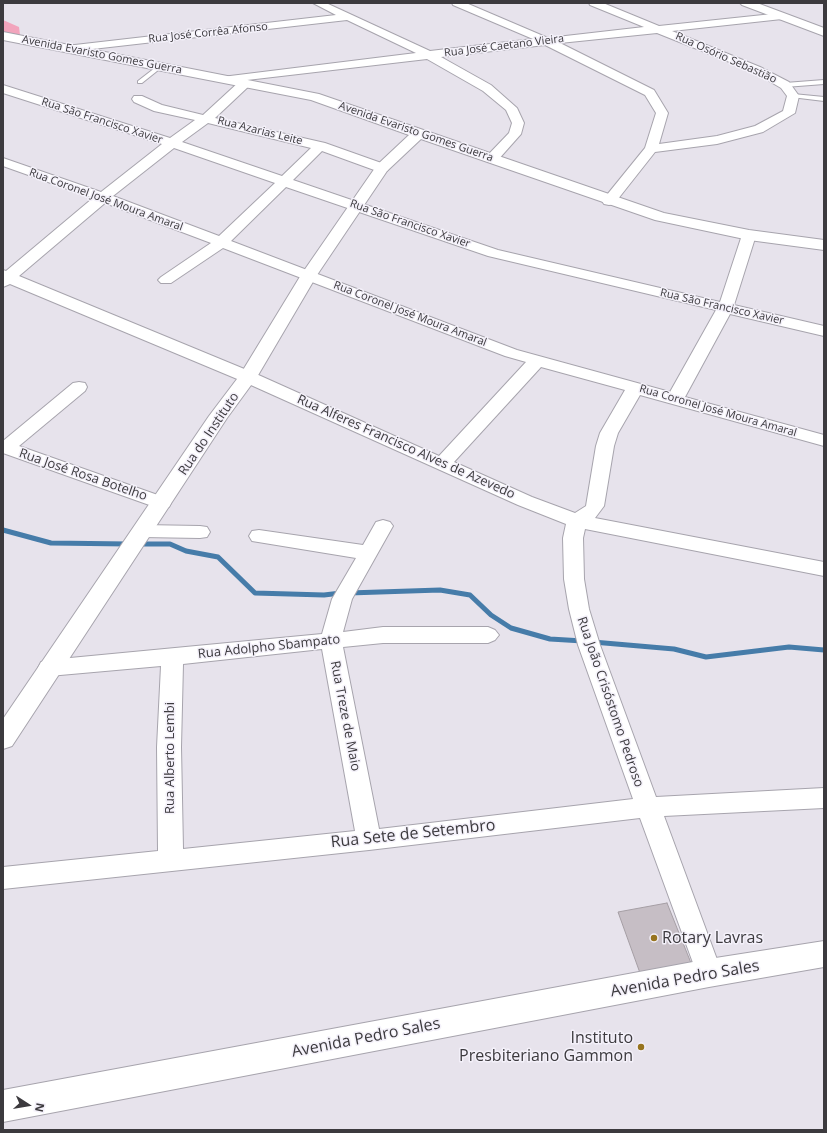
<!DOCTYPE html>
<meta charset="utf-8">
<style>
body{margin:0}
#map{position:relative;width:827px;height:1133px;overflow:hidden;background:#e7e3ec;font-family:"Open Sans",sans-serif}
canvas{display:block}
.frame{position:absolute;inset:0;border:4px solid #3c3a3e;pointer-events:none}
.north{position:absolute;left:8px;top:1085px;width:40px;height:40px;-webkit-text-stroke:3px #f4f1fa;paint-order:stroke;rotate:102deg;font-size:11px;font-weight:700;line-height:16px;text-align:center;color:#3c3a3e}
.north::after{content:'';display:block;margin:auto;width:14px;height:18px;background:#3c3a3e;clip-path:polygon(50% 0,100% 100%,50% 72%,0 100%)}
</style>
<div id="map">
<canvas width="827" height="1133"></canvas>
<div class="frame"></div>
<div class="north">N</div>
</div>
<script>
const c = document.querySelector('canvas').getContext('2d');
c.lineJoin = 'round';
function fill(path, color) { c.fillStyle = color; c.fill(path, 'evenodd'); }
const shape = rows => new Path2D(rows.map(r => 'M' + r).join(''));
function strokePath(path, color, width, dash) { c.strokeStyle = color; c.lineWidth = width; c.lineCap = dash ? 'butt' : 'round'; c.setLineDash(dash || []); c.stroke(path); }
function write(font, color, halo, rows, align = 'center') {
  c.font = font + ' "Open Sans",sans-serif'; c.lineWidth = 3; c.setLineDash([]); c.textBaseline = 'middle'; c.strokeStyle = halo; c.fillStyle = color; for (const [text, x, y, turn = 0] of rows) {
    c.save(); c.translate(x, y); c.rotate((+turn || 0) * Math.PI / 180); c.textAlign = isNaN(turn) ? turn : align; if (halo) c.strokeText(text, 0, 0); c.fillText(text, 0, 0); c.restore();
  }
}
fill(shape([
 [3,20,19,27,20,35,3,33]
]), '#f2a4bc');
strokePath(shape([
 [3,530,51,543,128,544],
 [138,544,170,544,186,551,218,557,255,593,324,595,341,593],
 [349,593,440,590,470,595,491,615,511,628,550,639,583,641],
 [593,642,674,649,706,657,789,647,824,650]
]), '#467ca9', 5);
const building = shape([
 [667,903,691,963,640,973,618,912,667,903]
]);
fill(building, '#c6bec5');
strokePath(building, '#a59ea4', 1);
const service = shape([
 [160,64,163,66,162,67,142,83,138,83,138,81,160,64],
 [824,80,824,84,785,87,782,85,785,83,824,80],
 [793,94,824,97,824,101,791,97,791,95,793,94]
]);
const minor = shape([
 [313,3,326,3,430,51,533,39,453,5,452,3,466,3,548,38,644,27,590,5,589,3,603,3,659,26,782,13,787,16,782,19,672,31,760,67,789,82,799,96,795,113,763,132,717,144,655,152,614,204,609,205,604,204,602,201,645,148,656,113,645,95,545,45,441,57,491,85,517,108,524,123,521,134,497,161,492,162,485,158,509,133,512,123,506,110,483,91,427,59,247,80,251,83,249,86,215,118,325,143,387,165,389,168,387,171,377,171,322,151,293,180,498,250,720,302,742,235,744,232,754,232,756,235,734,305,824,326,824,336,730,314,685,397,824,435,824,446,640,395,618,433,614,446,604,506,595,518,824,562,824,576,585,529,583,538,584,579,589,609,600,645,656,797,824,788,824,808,664,816,722,973,718,982,709,985,700,982,640,818,369,850,3,889,3,867,158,851,157,747,161,666,49,676,41,674,38,668,41,662,49,660,322,634,332,599,356,558,252,541,249,536,252,531,259,530,363,545,376,522,383,520,390,522,393,526,352,599,343,632,383,627,488,627,495,630,499,635,495,640,488,643,383,643,343,647,379,829,633,799,578,645,569,609,564,579,563,538,566,524,518,505,242,381,10,284,3,287,3,270,6,271,93,198,3,166,3,158,101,192,162,144,3,93,3,85,170,138,195,120,154,111,134,102,132,99,134,96,142,96,162,105,203,115,240,81,226,83,222,81,220,79,222,77,416,53,347,20,66,52,60,49,66,46,336,15,313,3],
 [657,33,752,71,781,88,787,96,783,111,755,126,717,136,659,144,668,113,654,90,560,43,657,33],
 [208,123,311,148,282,176,182,142,208,123],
 [174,148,275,183,219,236,113,196,174,148],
 [286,187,488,256,716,310,670,392,517,350,231,241,286,187],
 [105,203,211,243,161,277,158,280,161,283,171,283,223,248,505,356,526,362,439,456,254,373,19,276,105,203],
 [541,367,625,390,600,433,596,446,586,506,575,513,532,497,454,462,541,367],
 [322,649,355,831,183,849,181,747,183,664,322,649],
 [79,382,85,383,87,387,85,391,19,446,169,499,171,503,169,507,162,509,155,507,3,453,3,441,73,383,79,382],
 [142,525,200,526,207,527,210,532,207,537,200,538,142,537,135,536,132,531,135,526,142,525]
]);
const tertiary = shape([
 [740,3,757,3,824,28,824,36,742,5,740,3]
]);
const secondary = shape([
 [3,32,319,94,664,213,749,230,824,240,824,250,749,240,655,220,421,139,387,171,317,275,257,377,227,418,12,746,3,749,3,719,209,416,240,375,301,275,377,165,409,135,311,100,3,40,3,32],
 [824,941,824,967,709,987,3,1122,3,1090,709,959,824,941]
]);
strokePath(service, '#a7a4ad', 2);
strokePath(minor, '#a7a4ad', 2);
strokePath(tertiary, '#a7a4ad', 2);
strokePath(secondary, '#a7a4ad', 2);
fill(service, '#fff');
fill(minor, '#fff');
fill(tertiary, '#fff');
fill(secondary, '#fff');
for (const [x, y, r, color] of [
 [654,938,4,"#97741e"],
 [641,1047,4,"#97741e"]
]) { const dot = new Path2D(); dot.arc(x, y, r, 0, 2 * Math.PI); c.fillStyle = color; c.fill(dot); strokePath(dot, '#f4f1fa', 1.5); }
write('11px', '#3c3a3e', '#f4f1fa', [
 ["Rua José Corrêa Afonso",208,33,-6],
 ["Rua José Caetano Vieira",504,46,-7],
 ["Avenida Evaristo Gomes Guerra",102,55,11],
 ["Rua Osório Sebastião",726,58,24],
 ["Rua São Francisco Xavier",102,121,18],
 ["Rua Azarias Leite",260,131,14],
 ["Avenida Evaristo Gomes Guerra",416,132,19],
 ["Rua Coronel José Moura Amaral",106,200,20],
 ["Rua São Francisco Xavier",410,224,19],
 ["Rua São Francisco Xavier",722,307,13],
 ["Rua Coronel José Moura Amaral",410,314,21],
 ["Rua Coronel José Moura Amaral",718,411,16]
]);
write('13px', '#3c3a3e', '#f4f1fa', [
 ["Rua do Instituto",209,434,-56],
 ["Rua Alferes Francisco Alves de Azevedo",406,447,24],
 ["Rua José Rosa Botelho",83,475,19],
 ["Rua Adolpho Sbampato",269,647,-6],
 ["Rua João Crisóstomo Pedroso",610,702,71],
 ["Rua Treze de Maio",345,716,79],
 ["Rua Alberto Lembi",170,758,-90]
]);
write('16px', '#3c3a3e', '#f4f1fa', [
 ["Rua Sete de Setembro",413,834,-6],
 ["Avenida Pedro Sales",685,979,-10],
 ["Avenida Pedro Sales",366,1038,-11]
]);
write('16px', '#3c3a3e', '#f4f1fa', [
 ["Rotary Lavras",662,938],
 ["Instituto",633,1038,"right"],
 ["Presbiteriano Gammon",633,1056,"right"]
], 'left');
</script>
